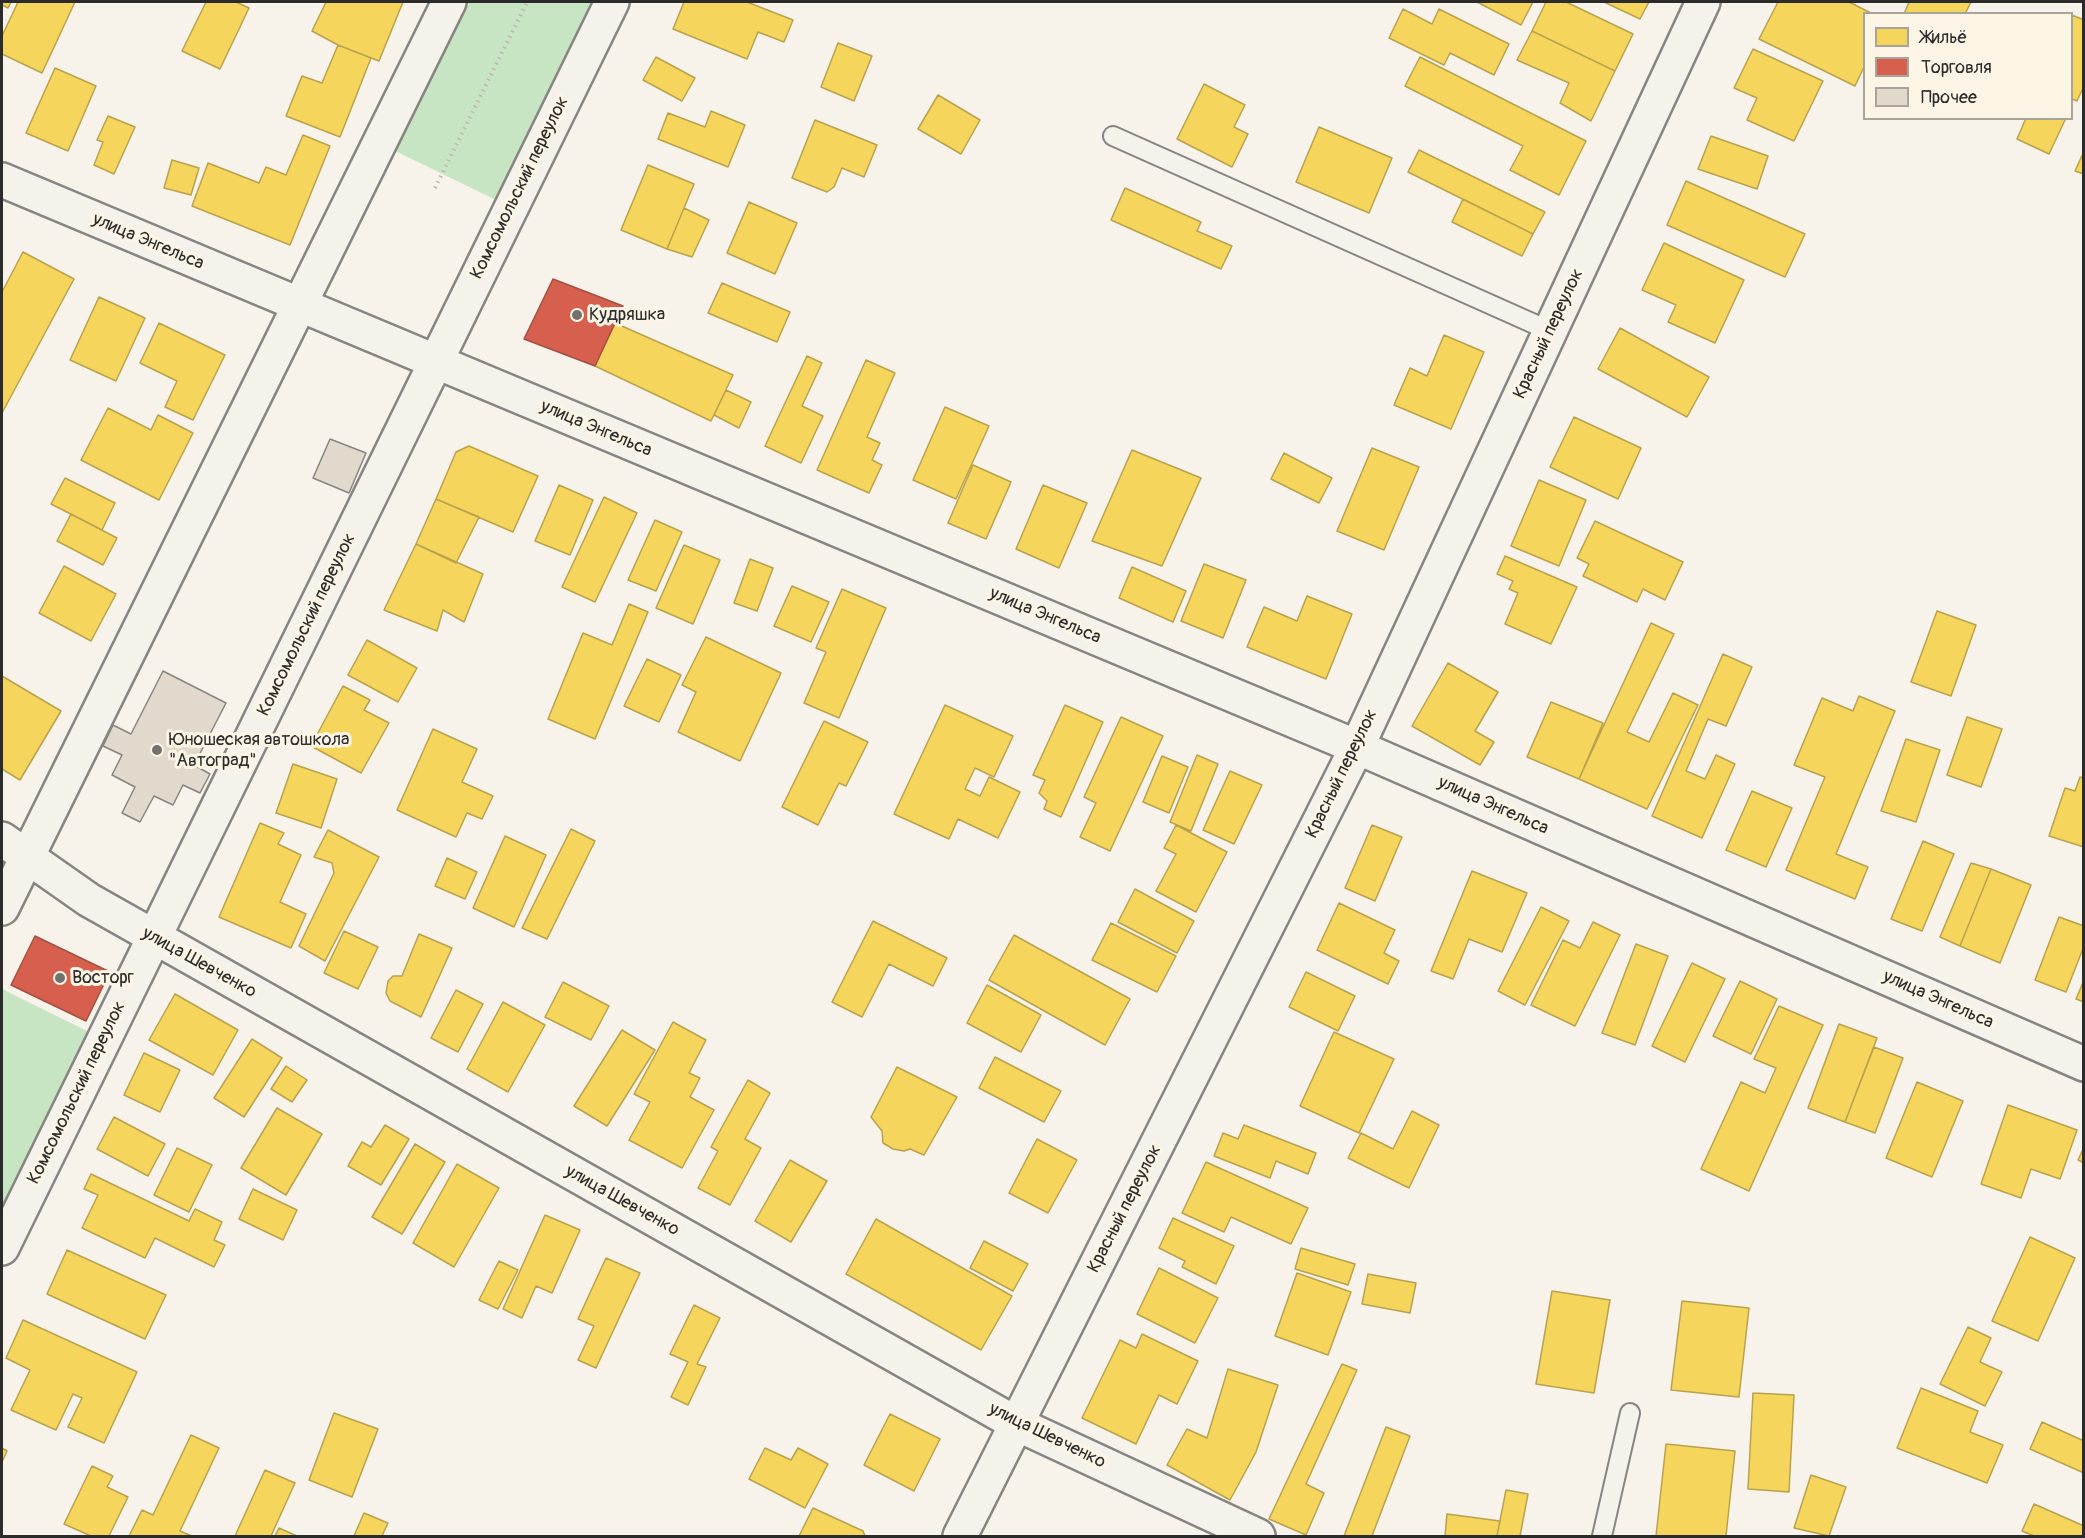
<!DOCTYPE html>
<meta charset="utf-8">
<style>
body{margin:0}
#map{position:relative;width:2085px;height:1538px;overflow:hidden;background:#f7f3ea;font-family:Pangolin,sans-serif}
canvas{display:block}
.frame{position:absolute;inset:0;border:3px solid #2b2b2b;pointer-events:none}
.legend{position:absolute;left:1863px;top:12px;width:210px;height:108px;box-sizing:border-box;background:#fcf5e5;border:2px solid #a8a49b;margin:0;padding:8px 10px;list-style:none;font-size:18px;color:#2b2b2b}
.legend li{display:flex;align-items:center;gap:12px;height:30px}
.legend b{width:30px;border:2px solid #a8a49b}
</style>
<div id="map">
<canvas width="2085" height="1538"></canvas>
<div class="frame"></div>
<ul class="legend">
<li><b style="height:16px;background:#f6d55c"></b>Жильё</li>
<li><b style="height:16px;background:#d6604d"></b>Торговля</li>
<li><b style="height:16px;background:#e0d9cc"></b>Прочее</li>
</ul>
</div>
<script>
const c = document.querySelector('canvas').getContext('2d');
c.lineJoin = 'round';
function fill(path, color) { c.fillStyle = color; c.fill(path, 'evenodd'); }
const shape = rows => new Path2D(rows.map(r => 'M' + r).join(''));
function strokePath(path, color, width, dash) { c.strokeStyle = color; c.lineWidth = width; c.lineCap = dash ? 'butt' : 'round'; c.setLineDash(dash || []); c.stroke(path); }
function write(font, color, halo, rows, align = 'center') {
  c.font = font + ' Pangolin,sans-serif'; c.lineWidth = 6; c.setLineDash([]); c.textBaseline = 'middle'; c.strokeStyle = halo; c.fillStyle = color; for (const [text, x, y, turn = 0] of rows) {
    c.save(); c.translate(x, y); c.rotate((+turn || 0) * Math.PI / 180); c.textAlign = isNaN(turn) ? turn : align; if (halo) c.strokeText(text, 0, 0); c.fillText(text, 0, 0); c.restore();
  }
}
fill(shape([
 [459,2,595,2,496,200,387,147],
 [2,989,91,1033,2,1213]
]), '#c7e5c2');
const homes = shape([
 [2,2,11,2,8,8,2,5,2,2],
 [18,2,75,2,42,73,2,54,2,36,18,2],
 [206,2,236,2,249,8,220,69,182,51,206,2],
 [326,2,403,2,379,61,338,45,312,31,326,2],
 [684,2,747,2,793,20,784,42,758,32,747,59,673,29,684,2],
 [1477,2,1533,2,1521,25,1477,2],
 [1546,2,1566,2,1633,34,1615,71,1532,31,1546,2],
 [1604,2,1649,2,1640,19,1604,2],
 [1778,2,1849,2,1873,14,1864,14,1864,67,1855,86,1759,39,1778,2],
 [1909,2,1971,2,1965,14,1904,14,1909,2],
 [1403,9,1432,24,1439,9,1509,44,1494,75,1450,53,1444,65,1389,38,1403,9],
 [2072,15,2084,20,2084,86,2077,101,2072,99,2072,15],
 [1532,31,1615,71,1591,121,1560,103,1569,83,1517,60,1532,31],
 [838,43,872,56,854,101,821,87,838,43],
 [338,45,371,58,340,137,286,116,302,76,322,83,338,45],
 [1753,49,1823,81,1794,141,1747,120,1757,98,1734,88,1753,49],
 [656,57,695,78,682,101,643,80,656,57],
 [1420,57,1586,141,1559,195,1510,170,1523,146,1405,86,1420,57],
 [55,68,96,86,68,151,26,133,55,68],
 [1204,84,1245,105,1234,127,1248,134,1232,167,1177,139,1204,84],
 [938,95,980,120,961,154,918,129,938,95],
 [711,111,745,125,728,167,658,139,668,113,705,127,711,111],
 [108,116,135,127,114,174,94,165,103,142,97,140,108,116],
 [2026,118,2066,118,2049,154,2017,139,2026,118],
 [815,120,877,145,864,177,842,168,834,187,827,192,792,178,815,120],
 [1319,127,1392,158,1369,213,1296,182,1319,127],
 [303,135,330,146,290,245,192,206,208,163,259,183,266,167,286,175,303,135],
 [1711,136,1768,156,1757,189,1698,169,1711,136],
 [1419,150,1545,212,1533,234,1408,172,1419,150],
 [2084,151,2084,174,2075,171,2084,151],
 [172,160,199,168,191,195,164,188,172,160],
 [648,165,694,184,667,249,621,230,648,165],
 [1686,181,1805,234,1785,277,1667,225,1686,181],
 [1125,188,1201,222,1197,231,1232,246,1221,269,1111,220,1125,188],
 [1463,199,1533,234,1522,256,1452,222,1463,199],
 [749,202,797,223,775,274,727,253,749,202],
 [684,208,709,220,692,257,667,249,684,208],
 [1664,243,1744,280,1715,343,1668,322,1676,305,1642,290,1664,243],
 [23,252,74,279,2,413,2,292,23,252],
 [722,283,790,312,777,342,708,313,722,283],
 [99,297,145,318,116,381,70,360,99,297],
 [159,323,225,355,193,420,165,407,177,381,140,363,159,323],
 [615,323,733,375,711,421,595,366,615,323],
 [1620,328,1709,377,1687,417,1598,369,1620,328],
 [1444,335,1484,352,1451,429,1394,405,1410,368,1427,376,1444,335],
 [807,356,822,363,802,406,823,416,801,463,765,446,807,356],
 [866,360,895,373,867,437,880,443,872,460,882,465,869,493,817,470,866,360],
 [726,390,751,402,739,428,714,415,726,390],
 [945,407,989,426,956,499,913,480,945,407],
 [108,408,151,430,158,415,193,433,159,500,81,460,108,408],
 [1574,417,1641,448,1618,499,1550,467,1574,417],
 [469,446,538,476,513,532,436,499,456,452,469,446],
 [1372,448,1419,467,1384,550,1337,531,1372,448],
 [1132,450,1201,478,1162,566,1092,541,1132,450],
 [1284,453,1332,478,1319,503,1271,479,1284,453],
 [973,465,1011,482,986,539,948,523,973,465],
 [65,478,115,503,102,530,51,504,65,478],
 [1539,480,1586,500,1559,566,1511,546,1539,480],
 [559,485,593,500,570,555,535,541,559,485],
 [1043,485,1087,503,1059,568,1016,549,1043,485],
 [604,497,637,513,595,602,562,587,604,497],
 [436,499,479,517,456,563,416,544,436,499],
 [71,514,117,538,103,565,57,541,71,514],
 [655,520,682,532,656,591,628,580,655,520],
 [1595,521,1683,562,1665,600,1643,589,1637,602,1583,576,1589,564,1577,558,1595,521],
 [416,544,483,574,464,622,443,610,437,631,384,610,416,544],
 [684,545,720,560,693,624,656,608,684,545],
 [1505,556,1577,587,1551,644,1505,624,1518,593,1509,589,1513,581,1497,574,1505,556],
 [750,559,773,568,757,611,734,603,750,559],
 [1204,564,1246,580,1223,638,1181,621,1204,564],
 [64,566,116,594,91,641,39,613,64,566],
 [1132,567,1186,591,1173,622,1119,598,1132,567],
 [792,586,829,602,811,642,774,626,792,586],
 [842,589,886,608,839,718,804,703,826,652,816,648,842,589],
 [1307,596,1352,614,1326,679,1247,647,1264,607,1297,621,1307,596],
 [629,604,648,612,595,739,548,719,583,633,612,645,629,604],
 [1937,611,1976,625,1951,696,1911,682,1937,611],
 [1651,623,1674,634,1627,732,1649,742,1673,693,1698,705,1647,809,1579,779,1651,623],
 [706,637,781,673,740,761,678,732,696,692,682,685,706,637],
 [367,640,417,668,398,702,348,675,367,640],
 [1723,654,1752,667,1726,726,1708,719,1686,771,1705,779,1716,755,1735,764,1702,838,1652,816,1723,654],
 [647,659,681,675,659,722,624,706,647,659],
 [1448,663,1498,692,1475,731,1494,742,1480,765,1412,726,1448,663],
 [2,676,61,711,20,780,2,769,2,676],
 [343,686,370,700,364,710,389,723,361,773,311,746,343,686],
 [1859,696,1895,711,1836,854,1868,867,1855,899,1786,870,1825,777,1794,765,1822,698,1853,711,1859,696],
 [1551,702,1603,723,1579,779,1527,757,1551,702],
 [945,705,1013,736,994,777,975,768,965,789,980,796,989,777,1020,792,998,838,958,819,949,839,894,814,945,705],
 [1065,705,1103,722,1061,817,1044,809,1047,801,1039,793,1045,780,1033,775,1065,705],
 [1121,717,1163,736,1110,851,1080,837,1096,803,1084,797,1121,717],
 [1967,717,2002,729,1981,787,1947,775,1967,717],
 [824,721,868,742,846,786,839,783,818,825,782,807,824,721],
 [433,729,477,749,462,782,493,796,482,819,467,813,456,837,397,810,433,729],
 [1906,739,1940,750,1916,822,1881,811,1906,739],
 [1197,755,1218,764,1191,831,1170,822,1197,755],
 [1162,756,1188,767,1169,813,1143,802,1162,756],
 [293,764,337,779,321,828,276,813,293,764],
 [1230,771,1262,785,1234,844,1203,830,1230,771],
 [2080,777,2084,778,2084,847,2049,836,2065,788,2075,791,2080,777],
 [1752,791,1792,808,1766,867,1726,850,1752,791],
 [260,823,284,833,278,844,301,855,280,902,306,914,291,948,219,917,260,823],
 [1176,825,1227,852,1196,912,1156,891,1176,854,1164,848,1176,825],
 [1372,825,1402,837,1375,901,1345,888,1372,825],
 [571,829,595,841,547,939,522,928,571,829],
 [328,830,379,857,325,961,299,946,334,873,332,863,314,857,328,830],
 [505,836,546,855,514,927,473,908,505,836],
 [1923,841,1954,854,1922,931,1891,919,1923,841],
 [447,858,477,872,465,899,435,886,447,858],
 [1971,863,1991,869,1960,946,1940,937,1971,863],
 [1991,869,2031,885,2000,963,1960,946,1991,869],
 [1472,871,1527,893,1502,952,1469,939,1453,979,1431,971,1472,871],
 [1135,889,1194,921,1177,953,1118,922,1135,889],
 [1339,903,1395,930,1384,953,1399,961,1388,984,1317,950,1339,903],
 [1541,907,1569,921,1525,1005,1498,991,1541,907],
 [2059,917,2084,926,2084,946,2066,992,2035,980,2059,917],
 [873,921,947,958,933,986,889,964,862,1017,832,1002,873,921],
 [1593,922,1620,935,1575,1026,1531,1005,1563,940,1580,948,1593,922],
 [1111,923,1176,956,1157,992,1092,960,1111,923],
 [344,931,378,947,358,989,324,973,344,931],
 [419,934,452,948,421,1017,390,1001,386,993,388,981,393,976,402,976,419,934],
 [1014,935,1130,999,1105,1045,989,980,1014,935],
 [1636,944,1668,956,1635,1045,1602,1033,1636,944],
 [1692,963,1725,979,1685,1062,1652,1046,1692,963],
 [1306,972,1355,996,1338,1031,1289,1007,1306,972],
 [2084,980,2084,1002,2076,999,2084,980],
 [1740,981,1777,999,1751,1054,1713,1036,1740,981],
 [563,982,609,1006,591,1040,545,1017,563,982],
 [987,985,1041,1015,1021,1052,967,1023,987,985],
 [456,990,483,1004,458,1052,431,1038,456,990],
 [175,994,238,1030,213,1075,149,1040,175,994],
 [503,1002,545,1025,508,1092,467,1069,503,1002],
 [1779,1006,1823,1025,1749,1191,1701,1169,1741,1082,1765,1093,1776,1068,1754,1059,1779,1006],
 [673,1022,706,1040,689,1073,700,1078,690,1097,714,1110,682,1168,629,1140,650,1102,634,1094,673,1022],
 [1839,1024,1877,1038,1845,1122,1808,1108,1839,1024],
 [622,1030,655,1050,607,1126,574,1106,622,1030],
 [1334,1032,1394,1059,1359,1133,1300,1106,1334,1032],
 [252,1039,282,1058,244,1117,214,1098,252,1039],
 [1874,1047,1903,1058,1875,1133,1845,1122,1874,1047],
 [144,1053,180,1070,160,1112,124,1095,144,1053],
 [995,1057,1061,1091,1044,1122,979,1088,995,1057],
 [286,1066,307,1080,292,1102,271,1089,286,1066],
 [897,1067,957,1097,924,1155,910,1149,904,1151,893,1149,883,1143,882,1131,871,1117,897,1067],
 [748,1080,770,1093,745,1139,761,1148,730,1205,698,1188,718,1151,711,1147,748,1080],
 [1917,1082,1963,1101,1932,1177,1886,1158,1917,1082],
 [2008,1105,2077,1130,2060,1179,2031,1169,2021,1198,1981,1184,2008,1105],
 [277,1108,322,1134,286,1195,241,1168,277,1108],
 [1412,1111,1439,1125,1409,1188,1348,1158,1361,1133,1393,1149,1412,1111],
 [114,1117,165,1144,148,1176,97,1149,114,1117],
 [385,1125,409,1139,381,1185,348,1166,362,1142,371,1147,385,1125],
 [1244,1125,1316,1153,1308,1174,1276,1161,1270,1178,1214,1156,1223,1133,1238,1139,1244,1125],
 [1037,1139,1077,1160,1048,1213,1009,1193,1037,1139],
 [415,1144,445,1162,402,1234,372,1217,415,1144],
 [2084,1147,2084,1163,2078,1160,2084,1147],
 [177,1148,212,1165,189,1212,154,1195,177,1148],
 [790,1160,827,1181,791,1242,755,1221,790,1160],
 [1206,1162,1308,1208,1291,1244,1231,1217,1224,1232,1182,1213,1206,1162],
 [457,1164,499,1188,454,1267,413,1243,457,1164],
 [91,1174,189,1221,195,1209,222,1222,214,1240,225,1245,214,1267,155,1238,145,1258,82,1228,98,1195,84,1189,91,1174],
 [253,1189,297,1210,283,1240,239,1219,253,1189],
 [545,1215,580,1230,552,1293,536,1286,522,1318,503,1309,545,1215],
 [1173,1218,1234,1246,1216,1284,1182,1267,1185,1261,1159,1248,1173,1218],
 [876,1219,1012,1296,981,1350,846,1274,876,1219],
 [2030,1237,2075,1258,2038,1341,1992,1321,2030,1237],
 [984,1241,1028,1264,1013,1291,970,1268,984,1241],
 [1301,1248,1355,1264,1348,1285,1295,1269,1301,1248],
 [67,1250,166,1295,145,1339,47,1294,67,1250],
 [606,1258,640,1273,596,1368,578,1360,594,1326,578,1319,606,1258],
 [499,1261,518,1270,498,1309,479,1300,499,1261],
 [1159,1268,1218,1298,1195,1343,1137,1314,1159,1268],
 [1297,1273,1351,1292,1328,1355,1275,1336,1297,1273],
 [1368,1274,1416,1283,1410,1313,1362,1304,1368,1274],
 [1552,1291,1610,1300,1594,1393,1536,1384,1552,1291],
 [1682,1301,1749,1308,1739,1397,1671,1390,1682,1301],
 [694,1305,720,1318,697,1364,706,1367,688,1405,671,1397,688,1362,670,1354,694,1305],
 [23,1320,137,1372,104,1443,68,1427,82,1398,73,1394,56,1430,11,1410,30,1370,6,1358,23,1320],
 [1968,1327,1991,1338,1980,1362,2002,1372,1985,1406,1940,1384,1968,1327],
 [1142,1334,1198,1361,1177,1404,1159,1395,1136,1444,1082,1418,1120,1340,1136,1348,1142,1334],
 [1342,1364,1357,1370,1306,1484,1324,1493,1306,1535,1269,1519,1342,1364],
 [1228,1369,1278,1385,1256,1452,1230,1500,1167,1465,1187,1429,1207,1438,1228,1369],
 [1921,1388,1978,1411,1970,1432,2003,1445,1987,1483,1897,1448,1921,1388],
 [1753,1393,1794,1395,1789,1492,1748,1489,1753,1393],
 [334,1413,378,1429,352,1497,309,1480,334,1413],
 [890,1414,940,1439,914,1491,864,1465,890,1414],
 [2042,1422,2084,1441,2084,1473,2030,1449,2042,1422],
 [1386,1427,1410,1436,1372,1536,1344,1536,1386,1427],
 [191,1435,219,1448,180,1531,192,1536,129,1536,142,1510,153,1515,191,1435],
 [1666,1444,1735,1451,1726,1536,1656,1536,1666,1444],
 [2,1448,7,1451,2,1462,2,1448],
 [765,1448,791,1460,798,1448,828,1464,805,1508,749,1479,765,1448],
 [92,1466,113,1476,107,1487,128,1497,109,1536,91,1536,64,1524,92,1466],
 [265,1470,295,1483,271,1536,235,1536,265,1470],
 [1811,1475,1846,1487,1829,1536,1794,1528,1811,1475],
 [1506,1490,1528,1494,1520,1536,1497,1536,1506,1490],
 [2034,1504,2084,1526,2084,1536,2034,1536,2022,1531,2034,1504],
 [813,1508,863,1531,865,1536,799,1536,813,1508],
 [364,1513,388,1523,382,1536,354,1536,364,1513],
 [1447,1514,1500,1521,1497,1536,1445,1536,1447,1514],
 [279,1528,297,1536,275,1536,279,1528]
]);
fill(homes, '#f6d55c');
strokePath(homes, '#b9a24d', 1.5);
const shops = shape([
 [553,279,623,306,595,366,524,339,553,279],
 [35,936,110,972,86,1021,11,985,35,936]
]);
fill(shops, '#d6604d');
strokePath(shops, '#a35043', 1.5);
const building = shape([
 [330,439,366,453,349,493,313,478,330,439],
 [163,671,226,703,194,765,210,774,200,793,183,785,173,805,154,796,140,822,122,813,135,787,112,775,122,755,103,746,113,725,131,734,163,671]
]);
fill(building, '#e0d9cc');
strokePath(building, '#878581', 1.5);
const service = shape([
 [1113,136,1550,331],
 [1602,1536,1630,1413]
]);
const minor = shape([
 [2,180,1357,747,2084,1064],
 [2,839,89,900,1017,1424,1258,1536],
 [2,908,449,2],
 [2,1248,612,2],
 [960,1536,1357,747,1703,2]
]);
strokePath(service, '#878581', 22);
strokePath(minor, '#878581', 38);
strokePath(shape([
 [435,188,527,2]
]), '#bbb8b4', 4, [1.5, 4.5]);
strokePath(service, '#f5f2ec', 18);
strokePath(minor, '#f5f2ec', 33);
for (const [x, y, r, color] of [
 [577,315,6,"#72716e"],
 [157,750,6,"#72716e"],
 [60,978,6,"#72716e"]
]) { const dot = new Path2D(); dot.arc(x, y, r, 0, 2 * Math.PI); c.fillStyle = color; c.fill(dot); strokePath(dot, '#fcf5e5', 2); }
write('18px', '#2b2b2b', '#fcf5e5', [
 ["Комсомольский переулок",520,188,-64],
 ["улица Энгельса",148,242,23],
 ["Красный переулок",1549,334,-65],
 ["улица Энгельса",596,429,23],
 ["улица Энгельса",1045,616,23],
 ["Комсомольский переулок",307,625,-64],
 ["Красный переулок",1342,774,-64],
 ["улица Энгельса",1493,806,24],
 ["улица Шевченко",199,963,29],
 ["улица Энгельса",1938,1000,24],
 ["Комсомольский переулок",77,1093,-64],
 ["улица Шевченко",622,1201,29],
 ["Красный переулок",1125,1209,-63],
 ["улица Шевченко",1047,1436,26]
]);
write('18px', '#2b2b2b', '#fcf5e5', [
 ["Кудряшка",589,315],
 ["Юношеская автошкола",169,740],
 ["\"Автоград\"",169,761],
 ["Восторг",72,978]
], 'left');
</script>
